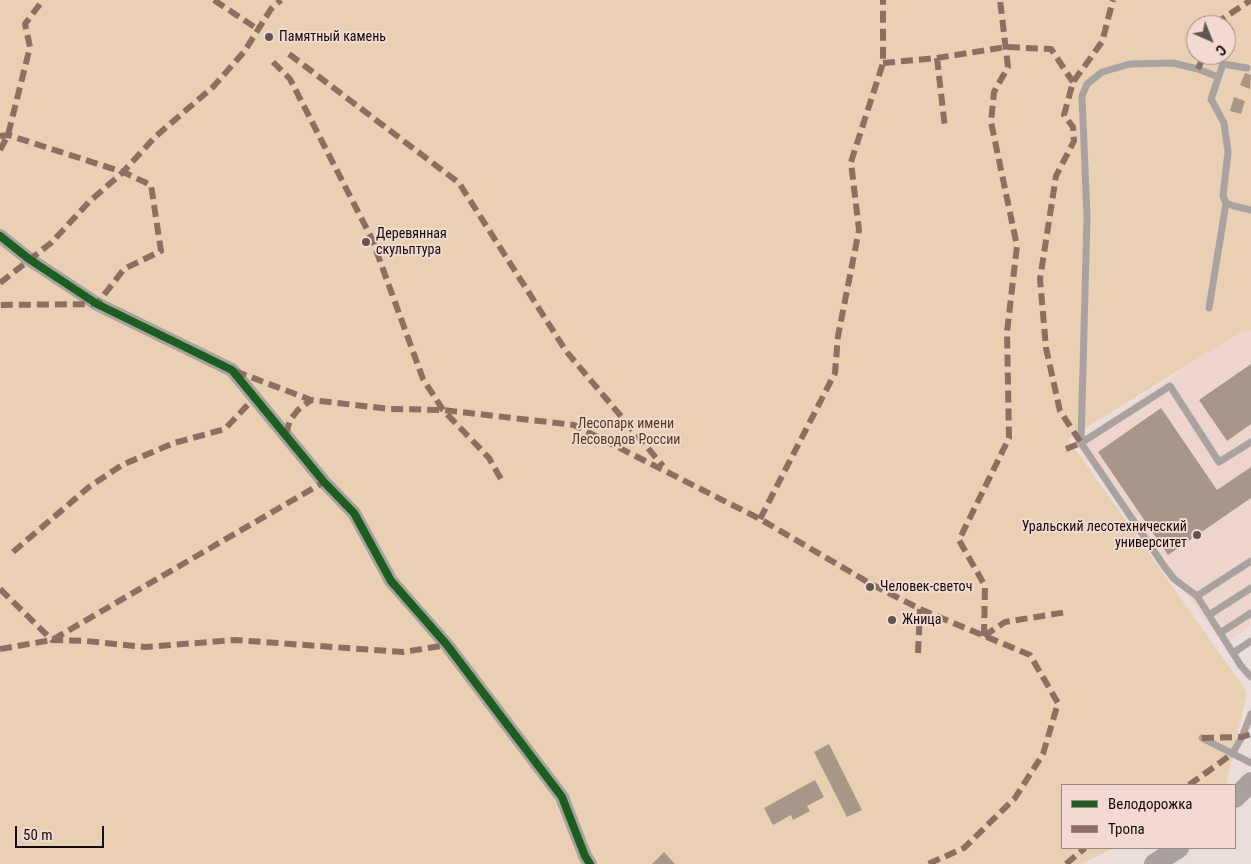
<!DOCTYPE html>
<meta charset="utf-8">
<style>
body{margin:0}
#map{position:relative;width:1251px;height:864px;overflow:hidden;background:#ebddd9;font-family:"Roboto Condensed",sans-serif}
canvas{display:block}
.legend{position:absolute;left:1061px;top:784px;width:175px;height:65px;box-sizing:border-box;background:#f3d9d1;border:1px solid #998781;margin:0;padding:6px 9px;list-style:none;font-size:15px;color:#130b09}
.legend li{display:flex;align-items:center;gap:10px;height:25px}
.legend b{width:25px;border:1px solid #998781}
.north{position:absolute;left:1186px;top:15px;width:50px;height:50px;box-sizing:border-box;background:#f3d9d1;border:1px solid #998781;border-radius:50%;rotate:136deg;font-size:14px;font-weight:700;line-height:20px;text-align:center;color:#130b09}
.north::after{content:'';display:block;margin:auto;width:18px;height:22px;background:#5f5452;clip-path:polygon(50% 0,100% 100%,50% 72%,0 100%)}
.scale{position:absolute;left:15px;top:826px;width:89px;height:22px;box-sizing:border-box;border:2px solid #130b09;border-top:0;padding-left:6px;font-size:15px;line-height:18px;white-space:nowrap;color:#130b09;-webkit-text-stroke:4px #f3d9d1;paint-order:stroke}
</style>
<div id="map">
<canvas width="1251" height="864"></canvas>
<ul class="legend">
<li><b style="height:6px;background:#1b5e20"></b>Велодорожка</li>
<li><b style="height:6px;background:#8d6e63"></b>Тропа</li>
</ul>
<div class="north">С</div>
<div class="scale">50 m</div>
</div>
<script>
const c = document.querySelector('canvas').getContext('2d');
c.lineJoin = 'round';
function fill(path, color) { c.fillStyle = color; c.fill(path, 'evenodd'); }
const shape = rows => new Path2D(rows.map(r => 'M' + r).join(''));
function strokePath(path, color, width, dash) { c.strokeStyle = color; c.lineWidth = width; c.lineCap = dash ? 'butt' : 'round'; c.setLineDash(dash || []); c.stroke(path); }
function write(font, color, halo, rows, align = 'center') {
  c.font = font + ' "Roboto Condensed",sans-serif'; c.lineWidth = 4; c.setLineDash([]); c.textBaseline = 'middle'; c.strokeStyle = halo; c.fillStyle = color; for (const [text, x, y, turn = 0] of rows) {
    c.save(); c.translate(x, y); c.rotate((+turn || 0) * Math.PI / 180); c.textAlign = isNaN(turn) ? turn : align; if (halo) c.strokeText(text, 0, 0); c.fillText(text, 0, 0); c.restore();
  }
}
fill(shape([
 [1251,323,1251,626,1223,644,1075,443]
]), '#edd4cc');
fill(shape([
 [0,0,1251,0,1251,331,1242,331,1068,439,1247,692,1226,785,1062,785,1062,848,1114,848,1081,864,0,864],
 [1196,25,1226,25,1226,55,1196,55]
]), '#e9d0b3');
fill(shape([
 [1245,73,1251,75,1250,89,1240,85],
 [1234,97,1245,101,1241,114,1230,111],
 [1251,364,1251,424,1227,441,1199,400],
 [1161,408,1217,490,1251,467,1251,498,1168,555,1098,452],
 [829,744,862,810,847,817,814,752],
 [815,780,824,797,807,806,810,811,793,820,791,815,773,825,764,808],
 [664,852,675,864,652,864]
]), '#a89689');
strokePath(shape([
 [1247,68,1223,64,1211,99,1224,123,1228,152,1223,196,1226,203,1234,206,1251,210],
 [1218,77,1198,69,1173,63,1130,64,1102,72,1087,84,1082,96,1087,217,1081,443,1164,566,1174,579,1197,596,1241,666,1251,677],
 [1209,308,1226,203],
 [1081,443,1170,386,1219,462,1251,442],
 [1197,596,1251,561],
 [1209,615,1251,588],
 [1220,633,1251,613],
 [1233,653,1251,641],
 [1202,738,1251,763],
 [1232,754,1242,737,1251,714]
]), '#a9a2a1', 7);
strokePath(shape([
 [0,236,29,259,97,304,232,370,324,482,354,513,391,581,447,645,562,797,585,856,590,864]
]), '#a9a2a1', 14);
strokePath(shape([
 [1235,798,1251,782],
 [1154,864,1179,848]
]), '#aaa19f', 20);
strokePath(shape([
 [214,0,259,30],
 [1216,25,1218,22,1251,0],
 [289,54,459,183,566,351,663,466],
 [937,58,945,128],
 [273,62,290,79,372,239,423,379,443,410,489,458,501,479],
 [883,63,937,58,1006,47,1051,49,1073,82],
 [1198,69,1204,55],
 [0,136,8,135,123,172,151,185,161,251,124,269,97,304,0,305],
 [0,150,8,135,30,47,25,24,43,0],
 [0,283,51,243,89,202,123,172,155,137,213,87,244,52,271,9,281,0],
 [235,371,311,400,390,409,443,410,574,425,760,519,871,584,920,609,1030,655,1058,703,1043,754,1015,798,964,848,928,864],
 [286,434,290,420,298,410,311,400],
 [1066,449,1081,443,1060,411,1046,348,1040,279,1056,176,1074,141,1073,127,1064,115,1073,82,1102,42,1113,0],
 [760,519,835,373,838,336,859,230,851,162,883,63,883,0],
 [13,552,89,487,122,465,174,443,225,429,255,397],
 [0,589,52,640,86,641,145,647,235,640,403,652,447,645],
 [984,636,985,586,959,540,1009,438,1007,332,1017,246,991,122,994,92,1008,67,1000,0],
 [984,636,1005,622,1067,612],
 [0,649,52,640,324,482],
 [918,653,920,609],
 [1202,738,1242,737,1251,734],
 [1189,785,1232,754],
 [1066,864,1085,848]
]), '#8d6e63', 6, [12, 6]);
strokePath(shape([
 [0,236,29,259,97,304,232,370,324,482,354,513,391,581,447,645,562,797,585,856,590,864]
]), '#1b5e20', 8);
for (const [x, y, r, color] of [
 [269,37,5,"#5f5452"],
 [366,242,5,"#5f5452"],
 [1197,535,5,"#5f5452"],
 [870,587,5,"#5f5452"],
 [892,620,5,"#5f5452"]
]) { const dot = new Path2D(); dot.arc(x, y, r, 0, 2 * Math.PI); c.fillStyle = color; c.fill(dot); strokePath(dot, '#f3d9d1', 2); }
write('14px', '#130b09', '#f3d9d1', [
 ["Памятный камень",279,37],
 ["Деревянная",376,234],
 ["скульптура",376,250],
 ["Уральский лесотехнический",1187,527,"right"],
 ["университет",1187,543,"right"],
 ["Человек-светоч",880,587],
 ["Жница",902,620]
], 'left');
write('14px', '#503c1c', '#f3d9d1', [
 ["Лесопарк имени",626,424],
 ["Лесоводов России",626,440]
]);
</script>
